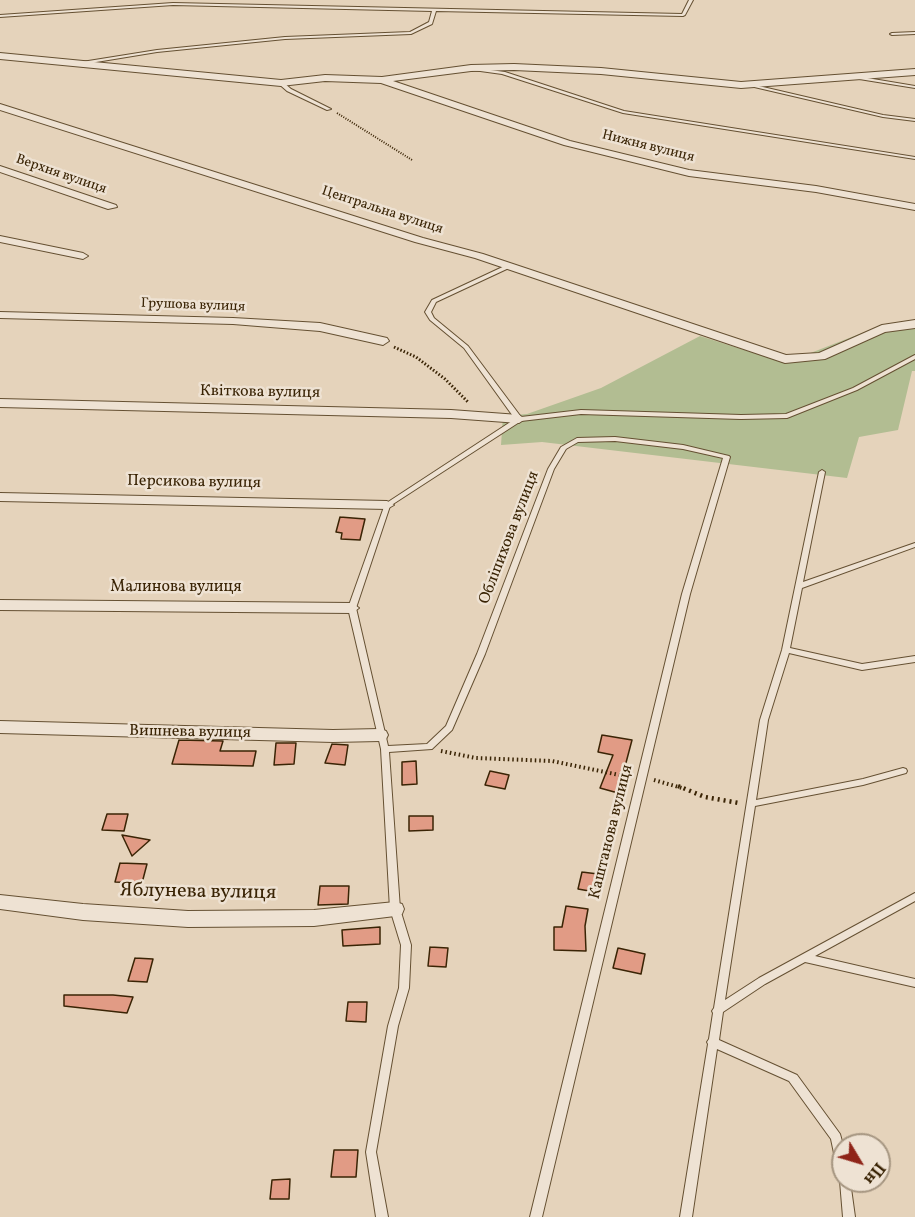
<!DOCTYPE html>
<meta charset="utf-8">
<style>
body{margin:0}
#map{position:relative;width:915px;height:1217px;overflow:hidden;background:#e5d3bb;font-family:Vollkorn,serif}
canvas{display:block}
.north{position:absolute;left:831px;top:1133px;width:60px;height:60px;box-sizing:border-box;background:#eee2d3;border:2px solid #a69681;border-radius:50%;rotate:128deg;font-size:16px;font-weight:700;line-height:24px;text-align:center;color:#3a2405}
.north::after{content:'';display:block;margin:auto;width:21px;height:27px;background:#8f2418;clip-path:polygon(50% 0,100% 100%,50% 72%,0 100%)}
</style>
<div id="map">
<canvas width="915" height="1217"></canvas>
<div class="north">Пн</div>
</div>
<script>
const c = document.querySelector('canvas').getContext('2d');
c.lineJoin = 'round';
function fill(path, color) { c.fillStyle = color; c.fill(path, 'evenodd'); }
const shape = rows => new Path2D(rows.map(r => 'M' + r).join(''));
function strokePath(path, color, width, dash) { c.strokeStyle = color; c.lineWidth = width; c.lineCap = dash ? 'butt' : 'round'; c.setLineDash(dash || []); c.stroke(path); }
function write(font, color, halo, rows, align = 'center') {
  c.font = font + ' Vollkorn,serif'; c.lineWidth = 5; c.setLineDash([]); c.textBaseline = 'middle'; c.strokeStyle = halo; c.fillStyle = color; for (const [text, x, y, turn = 0] of rows) {
    c.save(); c.translate(x, y); c.rotate((+turn || 0) * Math.PI / 180); c.textAlign = isNaN(turn) ? turn : align; if (halo) c.strokeText(text, 0, 0); c.fillText(text, 0, 0); c.restore();
  }
}
fill(shape([
 [915,320,915,371,912,371,898,430,859,437,847,478,542,442,501,445,503,416,527,414,601,388,700,336,773,359,808,354,880,326]
]), '#b2bd92');
const building = shape([
 [340,517,365,519,360,540,341,539,342,533,336,532,340,517],
 [602,735,632,740,618,793,600,788,613,755,598,752,602,735],
 [179,740,223,741,220,751,256,751,253,766,172,764,179,740],
 [276,743,296,743,294,764,274,765,276,743],
 [332,744,348,745,345,765,325,763,332,744],
 [416,761,417,784,402,785,402,762,416,761],
 [490,771,509,775,505,789,485,785,490,771],
 [107,814,128,814,124,831,102,830,107,814],
 [409,816,433,816,433,830,409,831,409,816],
 [122,835,150,840,132,856,122,835],
 [120,863,147,864,142,883,115,882,120,863],
 [582,872,598,874,595,892,578,889,582,872],
 [320,886,349,886,348,904,318,905,320,886],
 [566,906,588,909,585,926,586,951,554,950,554,927,562,927,566,906],
 [380,927,380,944,343,946,342,930,380,927],
 [430,947,448,948,446,967,428,966,430,947],
 [618,948,645,954,641,974,613,968,618,948],
 [135,958,153,959,147,982,128,981,135,958],
 [64,995,113,995,133,997,127,1013,64,1006,64,995],
 [348,1002,367,1002,366,1022,346,1021,348,1002],
 [334,1150,358,1150,356,1177,331,1177,334,1150],
 [290,1179,289,1199,270,1199,272,1180,290,1179]
]);
fill(building, '#e19b85');
strokePath(building, '#3a2405', 1.5);
const service = shape([
 [689,0,693,0,685,15,683,16,436,11,432,24,411,34,285,39,157,52,84,64,82,64,82,62,157,50,285,37,410,32,429,22,432,11,173,5,0,17,0,15,173,3,682,14,689,0],
 [915,32,915,34,892,35,890,34,892,33,915,32],
 [475,68,505,72,624,111,915,157,915,159,623,113,502,74,473,70,473,69,475,68],
 [855,76,915,86,915,88,853,78,853,76,855,76],
 [279,82,283,82,291,89,331,109,327,110,287,91,279,84,279,82],
 [750,84,883,115,915,119,915,121,883,117,750,86,750,84],
 [509,264,511,265,511,267,436,302,431,312,434,318,468,346,521,417,581,410,741,415,786,414,853,388,913,356,915,355,915,359,857,390,787,418,741,419,581,414,521,421,390,506,356,608,388,746,427,744,446,726,477,654,548,469,561,447,577,438,615,437,683,445,729,456,730,457,690,594,542,1217,530,1217,682,594,723,458,683,449,615,441,578,442,566,449,554,469,485,654,452,730,432,749,389,752,400,909,411,945,409,988,398,1026,376,1152,388,1217,376,1217,366,1152,388,1026,399,988,401,945,390,909,381,749,348,608,385,504,515,419,464,348,430,320,425,312,432,300,509,264],
 [822,470,825,472,803,582,915,543,915,547,802,588,790,648,862,664,915,656,915,662,862,670,789,653,768,720,756,800,863,779,903,768,906,769,907,771,906,773,863,785,755,806,725,1000,759,978,915,893,915,901,815,956,915,979,915,987,805,962,765,984,723,1012,719,1040,797,1075,840,1134,843,1145,843,1181,850,1181,855,1217,843,1217,840,1181,842,1177,839,1176,838,1172,831,1139,789,1081,717,1049,692,1217,680,1217,708,1044,707,1042,709,1039,713,1013,712,1011,714,1008,760,720,782,650,819,472,822,470]
]);
const minor = shape([
 [0,53,281,80,325,75,382,77,471,65,514,64,601,68,741,82,915,69,915,75,741,88,601,74,514,70,471,71,393,81,570,141,689,170,816,186,915,204,915,210,816,192,689,176,564,145,381,83,325,81,281,86,0,59,0,53],
 [0,104,423,238,483,254,786,355,819,353,882,325,915,320,915,328,885,332,825,359,785,363,475,258,415,242,0,110,0,104],
 [0,166,116,205,117,207,108,209,0,172,0,166],
 [0,236,83,253,88,256,83,259,0,242,0,236],
 [0,312,233,318,320,323,387,338,389,341,383,345,320,331,233,324,0,318,0,312],
 [0,399,451,410,519,415,525,419,519,423,451,418,0,407,0,399],
 [0,493,387,501,394,505,387,509,0,501,0,493],
 [0,600,352,603,359,608,352,613,0,610,0,600],
 [0,721,333,730,380,729,386,731,388,735,386,739,380,741,333,742,0,733,0,721],
 [0,895,83,904,188,911,314,910,395,902,402,904,404,909,402,914,395,916,314,926,188,927,83,920,0,909,0,895]
]);
strokePath(service, '#655032', 2);
strokePath(minor, '#655032', 2);
strokePath(shape([
 [337,113,412,160]
]), '#3a2405', 2, [1, 1.5]);
strokePath(shape([
 [394,347,416,357,445,379,469,403]
]), '#3a2405', 3, [1.5, 2]);
strokePath(shape([
 [441,751,476,758,552,761,629,777],
 [654,780,682,788]
]), '#3a2405', 4, [1.5, 3]);
strokePath(shape([
 [678,786,705,797,739,803]
]), '#3a2405', 4.5, [2, 4]);
fill(service, '#eee2d3');
fill(minor, '#eee2d3');
write('14px', '#3a2405', '#eee2d3', [
 ["Нижня вулиця",648,147,14],
 ["Верхня вулиця",61,175,19],
 ["Центральна вулиця",382,211,18],
 ["Грушова вулиця",193,306,2]
]);
write('16px', '#3a2405', '#eee2d3', [
 ["Квіткова вулиця",260,393,1],
 ["Персикова вулиця",194,483,1],
 ["Обліпихова вулиця",510,538,-69],
 ["Малинова вулиця",176,588],
 ["Вишнева вулиця",190,733,1],
 ["Каштанова вулиця",612,832,-76]
]);
write('20px', '#3a2405', '#eee2d3', [
 ["Яблунева вулиця",198,893,1]
]);
</script>
